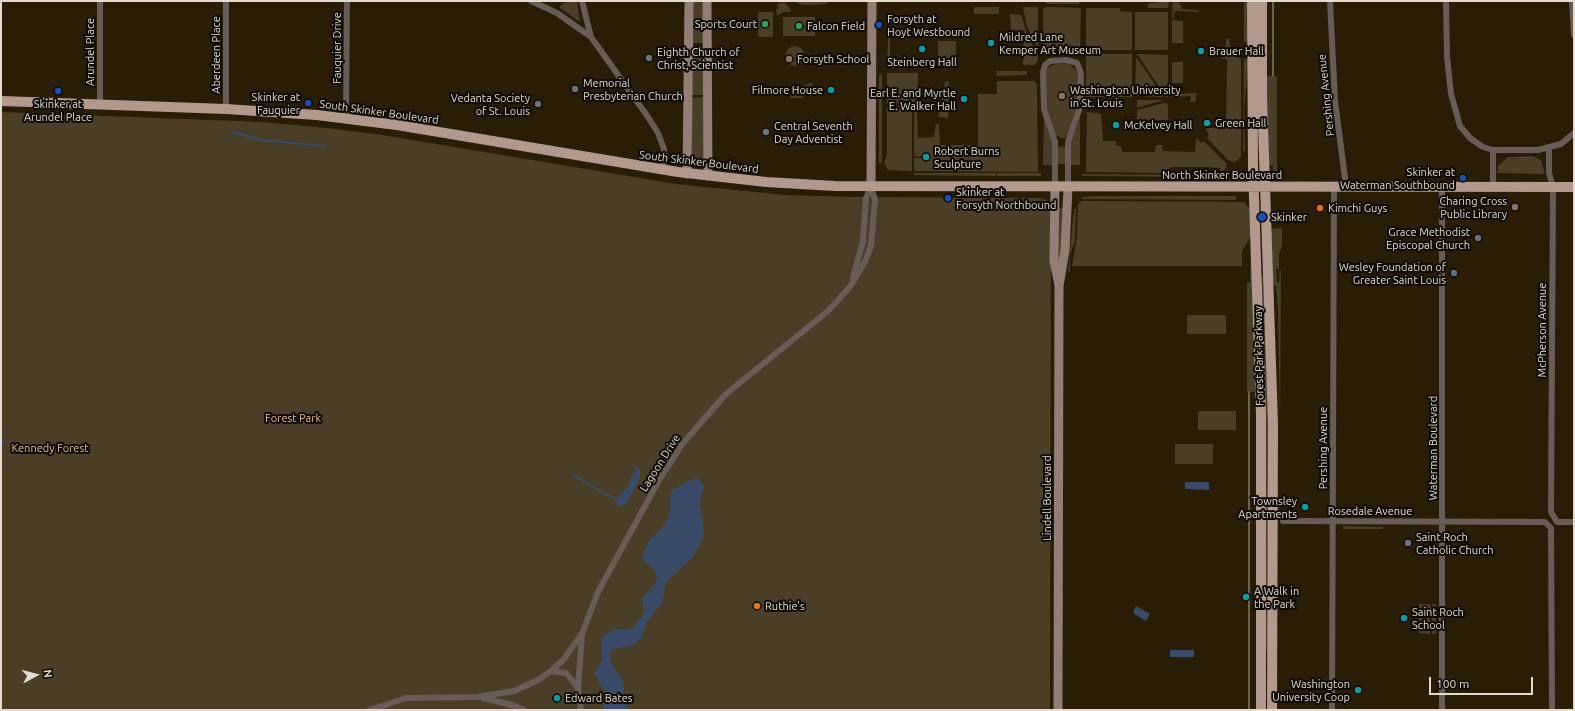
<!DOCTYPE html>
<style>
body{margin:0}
#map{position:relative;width:1575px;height:711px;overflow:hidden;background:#291d06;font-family:Ubuntu,sans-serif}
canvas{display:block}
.frame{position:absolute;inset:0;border:2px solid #e3dcce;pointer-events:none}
.north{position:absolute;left:16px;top:655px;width:40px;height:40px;-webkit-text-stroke:3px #0d0802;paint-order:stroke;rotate:83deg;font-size:11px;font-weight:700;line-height:16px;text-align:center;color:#e3dcce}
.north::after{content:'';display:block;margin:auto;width:14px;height:18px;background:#e3dcce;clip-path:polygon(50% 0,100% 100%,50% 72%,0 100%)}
.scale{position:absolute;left:1429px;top:677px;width:104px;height:18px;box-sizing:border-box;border:2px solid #e3dcce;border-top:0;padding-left:5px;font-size:12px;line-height:14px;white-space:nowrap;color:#e3dcce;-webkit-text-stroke:3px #0d0802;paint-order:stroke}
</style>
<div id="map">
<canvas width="1575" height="711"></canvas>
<div class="frame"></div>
<div class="north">N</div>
<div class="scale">100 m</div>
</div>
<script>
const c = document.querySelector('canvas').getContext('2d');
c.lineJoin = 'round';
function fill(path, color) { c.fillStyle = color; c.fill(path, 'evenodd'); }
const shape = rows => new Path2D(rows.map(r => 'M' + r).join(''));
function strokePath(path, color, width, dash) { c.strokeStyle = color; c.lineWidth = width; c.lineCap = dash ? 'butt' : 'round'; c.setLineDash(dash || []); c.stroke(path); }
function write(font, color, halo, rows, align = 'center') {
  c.font = font + ' Ubuntu,sans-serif'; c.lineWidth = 4; c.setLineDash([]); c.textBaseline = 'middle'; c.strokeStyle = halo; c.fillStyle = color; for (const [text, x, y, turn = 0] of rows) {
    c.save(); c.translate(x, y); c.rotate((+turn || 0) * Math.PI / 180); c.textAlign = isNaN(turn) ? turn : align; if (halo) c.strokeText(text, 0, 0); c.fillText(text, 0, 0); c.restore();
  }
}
fill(shape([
 [568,1,577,1,580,22,560,8,560,6],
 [692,1,704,1,704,43,692,43],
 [795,1,831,1,826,4,807,5,799,4],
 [1044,1,1080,1,1080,2,1079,4,1047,4],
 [1164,1,1169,1,1168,8,1148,8,1148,4],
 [1244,1,1247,1,1248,41,1246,43,1244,42],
 [784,2,789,7,791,12,784,12,777,16,776,10,779,8,777,4],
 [1173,2,1180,3,1181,9,1197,10,1200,12,1178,11,1174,12,1174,18,1172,18],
 [974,7,999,7,999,14,974,14],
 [1023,7,1038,7,1038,49,1027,27],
 [1046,7,1081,8,1080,49,1043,49,1043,9],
 [1086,8,1120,8,1120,11,1132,12,1132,50,1086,50],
 [758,12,773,12,773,37,758,37],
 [1135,12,1168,12,1168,50,1135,50],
 [887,14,890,17,890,61,887,63,889,24,887,24],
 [1010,14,1021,15,1029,39,1038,55,1038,61,1035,65,1023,65,1024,30,1011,30],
 [783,17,815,17,815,36,783,36],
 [1172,20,1183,21,1183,43,1172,43],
 [1226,39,1229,39,1230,47,1237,57,1241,59,1241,156,1238,160,1234,162,1228,160,1207,138,1209,135,1206,130,1206,128,1220,128,1226,126,1227,59,1222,59,1222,47,1226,47],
 [938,41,956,41,956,58,938,58],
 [692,46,705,46,705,95,692,95],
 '785 56a10 10 0 1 1 20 0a10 10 0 1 1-20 0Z',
 [1088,54,1132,54,1132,97,1086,97,1086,56],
 [1137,54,1168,55,1168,97,1166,97],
 [1136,57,1163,96,1163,97,1135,96],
 [1244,59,1246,59,1248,62,1244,112,1245,152,1243,151],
 [1172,62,1183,62,1183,83,1172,83],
 [1056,64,1069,64,1078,72,1078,106,1069,134,1065,138,1061,138,1055,135,1045,103,1046,70,1050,66],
 [996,71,1027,71,1027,75,997,76],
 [882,73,882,163,879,163,879,76],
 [887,73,918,73,917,102,887,104],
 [1266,76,1277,76,1277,173,1273,171,1273,165,1269,165],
 [949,81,948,118,938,117,945,82],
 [997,81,1034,81,1037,85,1038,172,914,171,914,158,922,158,923,161,930,161,930,154,923,153,922,157,914,156,914,108,917,108,918,138,934,137,936,124,939,124,940,145,978,145,978,94,997,94],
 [810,83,812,83,814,92,808,93,802,98,790,98,791,87,800,87],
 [1172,88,1174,88,1174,93,1178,94,1197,93,1195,102,1190,102,1191,96,1172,97],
 [704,97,704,160,692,158,692,98],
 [1137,100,1164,100,1137,108],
 [1164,103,1167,103,1168,106,1168,120,1137,120,1137,110],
 [912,106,912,171,888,170,884,163,887,154,887,107],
 [1,112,263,122,336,129,382,135,676,184,786,195,856,197,1040,198,1047,200,1051,208,1050,710,1,710],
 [1087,112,1101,114,1103,141,1116,141,1116,146,1121,146,1122,152,1155,152,1156,145,1162,145,1163,151,1195,152,1196,138,1201,143,1204,141,1227,164,1226,168,1221,173,1220,168,1207,167,1170,167,1170,173,1086,172],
 [1044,118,1052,141,1052,165,1043,165],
 [1080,118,1080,165,1071,165,1071,140],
 [1063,146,1065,148,1066,164,1057,164,1057,150,1059,147],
 [1532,156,1541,160,1545,174,1497,173,1498,166,1508,157],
 [914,173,996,173,996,176,914,175],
 [997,173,1041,173,1041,176,997,176],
 [1082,174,1216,175,1216,177,1205,176,1205,177,1082,176],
 [1236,196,1236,200,1082,199,1082,197,1096,196],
 [1081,201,1244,202,1248,207,1251,208,1251,236,1242,251,1242,266,1072,266,1077,237,1078,205],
 [1059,208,1063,208,1061,261,1058,261],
 [1074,209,1076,209,1075,240,1070,256,1070,272,1068,271],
 [1282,228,1282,245,1279,255,1279,269,1276,269,1277,282,1280,281,1279,271,1281,271,1280,421,1278,310,1276,286,1273,285,1271,229],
 [1251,246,1256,392,1247,392,1247,282,1250,282],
 [1261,278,1263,278,1269,408,1267,661,1265,627],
 [1187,315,1226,315,1226,334,1187,334],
 [1198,411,1236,411,1236,430,1198,430],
 [1175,444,1213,444,1213,464,1175,464],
 [1343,526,1383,527,1383,529,1343,529],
 [1419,604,1430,604,1430,634,1419,633],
 [1432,604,1436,604,1436,634,1432,634]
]), '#4b3e27');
fill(shape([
 [636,466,640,469,640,478,626,504,619,507,616,503,621,494,628,486],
 [698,478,704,485,700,503,704,529,703,538,692,558,665,583,663,601,647,622,641,639,631,646,613,649,610,652,611,663,623,681,625,703,630,710,603,710,605,692,594,673,602,661,602,639,606,634,614,629,628,630,631,629,640,619,644,612,642,598,655,584,657,579,655,570,642,559,642,555,649,541,662,528,666,522,670,511,670,496,672,490,692,479],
 [1185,482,1209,482,1209,490,1185,489],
 [1136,606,1150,614,1146,621,1133,613],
 [1170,650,1194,650,1194,657,1170,657]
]), '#3a4b6a');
strokePath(shape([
 [232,132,262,140,325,146],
 [1,440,4,443],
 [573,475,609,496,617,499,622,498]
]), '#3a4b6a', 2);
strokePath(shape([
 [226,1,226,109],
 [531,1,557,13,591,37],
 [582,1,591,37,648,117,658,133,664,149,663,170],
 [1330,1,1335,101,1346,186],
 [1446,1,1447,57,1451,94,1460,126,1470,138,1483,147,1493,150,1538,150,1561,144,1574,133],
 [1572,1,1574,35],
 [100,104,100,1],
 [346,118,347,1],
 [1549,148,1549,173,1553,187,1551,512,1557,522,1574,522],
 [1493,150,1493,187],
 [1055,187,1055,142,1044,109,1043,72,1045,65,1050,61,1066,60,1077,63,1081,73,1080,107,1068,142,1068,187],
 [853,278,863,241,866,198,871,187],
 [1283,521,1545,522,1551,528,1552,710],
 [551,671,566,673,578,688],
 [483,698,512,705,524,710],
 [370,710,406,698,477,697,514,691,538,680,551,671,563,660,581,635],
 [581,710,578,688,582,634,598,592,658,482,683,443,726,394,828,311,849,288,865,262,871,246,875,200,871,187],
 [1332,710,1334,186],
 [1442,710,1442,187]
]), '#685c56', 6);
strokePath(shape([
 [707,1,708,176],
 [687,174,689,1],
 [871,187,872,1],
 [1055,187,1054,261,1059,285],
 [1058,710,1059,286,1065,250,1068,187]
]), '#927e75', 9);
strokePath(shape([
 [1252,1,1253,167,1261,415,1261,710],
 [1262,1,1262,96,1273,424,1272,710],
 [1,101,226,109,317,115,397,125,678,172,766,182,835,186,1574,187]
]), '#b3998d', 10);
strokePath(shape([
 [1273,76,1273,1],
 [1249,710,1249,392]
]), '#b0a897', 1);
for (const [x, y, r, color] of [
 [765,24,4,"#2e9e5b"],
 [879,25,4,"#1a4fb4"],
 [799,26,4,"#2e9e5b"],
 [991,43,4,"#0f9aa8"],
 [922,49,4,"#0f9aa8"],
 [1201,51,4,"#0f9aa8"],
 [649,58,4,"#6b7280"],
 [789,59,4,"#8d6e63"],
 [575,89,4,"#6b7280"],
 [831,90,4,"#0f9aa8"],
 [58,91,4,"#1a4fb4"],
 [1062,96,4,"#8d6e63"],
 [964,99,4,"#0f9aa8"],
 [308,103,4,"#1a4fb4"],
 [538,104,4,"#6b7280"],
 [1207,123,4,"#0f9aa8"],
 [1116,125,4,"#0f9aa8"],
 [766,132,4,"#6b7280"],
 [926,157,4,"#0f9aa8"],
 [1463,178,4,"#1a4fb4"],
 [948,198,4,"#1a4fb4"],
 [1515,207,4,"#8d6e63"],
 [1320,208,4,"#e8710a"],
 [1262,217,5,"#1a4fb4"],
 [1478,238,4,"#6b7280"],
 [1454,273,4,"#5c6f8a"],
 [1305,507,4,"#0f9aa8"],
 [1408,543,4,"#6b7280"],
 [1246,597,4,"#0f9aa8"],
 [757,606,4,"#e8710a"],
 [1404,618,4,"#0f9aa8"],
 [1358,690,4,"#0f9aa8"],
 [557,698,4,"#0f9aa8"]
]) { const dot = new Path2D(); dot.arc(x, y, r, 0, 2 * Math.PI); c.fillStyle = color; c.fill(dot); strokePath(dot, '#0d0802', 1.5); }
write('11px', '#e3dcce', '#0d0802', [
 ["Forsyth at",887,19],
 ["Hoyt Westbound",887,32],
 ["Sports Court",757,24,"right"],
 ["Falcon Field",807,26],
 ["Mildred Lane",999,37],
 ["Kemper Art Museum",999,50],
 ["Brauer Hall",1209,51],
 ["Eighth Church of",657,52],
 ["Christ, Scientist",657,65],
 ["Forsyth School",797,59],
 ["Steinberg Hall",922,62,"center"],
 ["Memorial",583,83],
 ["Presbyterian Church",583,96],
 ["Filmore House",823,90,"right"],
 ["Washington University",1070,90],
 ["in St. Louis",1070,103],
 ["Earl E. and Myrtle",956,93,"right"],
 ["E. Walker Hall",956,106,"right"],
 ["Skinker at",300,97,"right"],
 ["Fauquier",300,110,"right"],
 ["Vedanta Society",530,98,"right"],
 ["of St. Louis",530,111,"right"],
 ["Skinker at",58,104,"center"],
 ["Arundel Place",58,117,"center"],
 ["Green Hall",1215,123],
 ["McKelvey Hall",1124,125],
 ["Central Seventh",774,126],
 ["Day Adventist",774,139],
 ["Robert Burns",934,151],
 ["Sculpture",934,164],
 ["Skinker at",1455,172,"right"],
 ["Waterman Southbound",1455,185,"right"],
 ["Skinker at",956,192],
 ["Forsyth Northbound",956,205],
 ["Charing Cross",1507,201,"right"],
 ["Public Library",1507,214,"right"],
 ["Kimchi Guys",1328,208],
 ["Skinker",1271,217],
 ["Grace Methodist",1470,232,"right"],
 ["Episcopal Church",1470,245,"right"],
 ["Wesley Foundation of",1446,267,"right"],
 ["Greater Saint Louis",1446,280,"right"],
 ["Townsley",1297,501,"right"],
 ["Apartments",1297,514,"right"],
 ["Saint Roch",1416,537],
 ["Catholic Church",1416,550],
 ["A Walk in",1254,591],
 ["the Park",1254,604],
 ["Ruthie's",765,606],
 ["Saint Roch",1412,612],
 ["School",1412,625],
 ["Washington",1350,684,"right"],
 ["University Coop",1350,697,"right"],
 ["Edward Bates",565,698]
], 'left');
write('11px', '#e3dcce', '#0d0802', [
 ["Fauquier Drive",337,48,-90],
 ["Arundel Place",90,52,-90],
 ["Aberdeen Place",216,55,-90],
 ["Pershing Avenue",1326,95,-96],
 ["South Skinker Boulevard",379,112,8],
 ["South Skinker Boulevard",699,162,7],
 ["North Skinker Boulevard",1222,175],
 ["McPherson Avenue",1542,330,-90],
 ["Forest Park Parkway",1259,356,-91],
 ["Pershing Avenue",1323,448,-90],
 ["Waterman Boulevard",1433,448,-90],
 ["Lagoon Drive",660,463,-58],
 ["Lindell Boulevard",1047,498,-90],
 ["Rosedale Avenue",1370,511]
]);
write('11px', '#e5c588', '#0d0802', [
 ["Forest Park",293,418],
 ["Kennedy Forest",50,448]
]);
</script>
